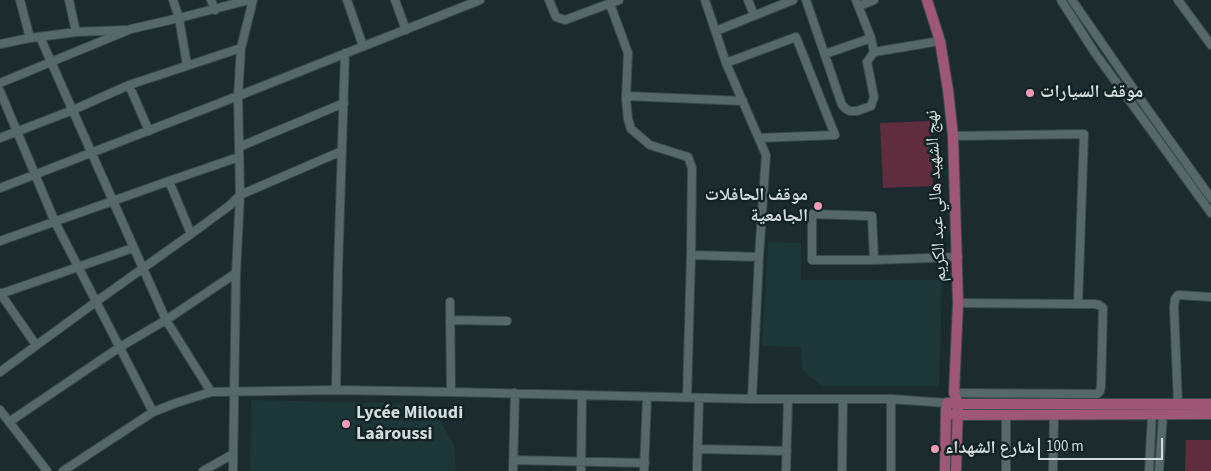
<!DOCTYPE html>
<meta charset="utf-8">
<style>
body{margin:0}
#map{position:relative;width:1211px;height:471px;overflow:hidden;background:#1c2c2e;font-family:"Source Sans 3",sans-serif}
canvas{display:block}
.scale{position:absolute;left:1038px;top:438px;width:125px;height:22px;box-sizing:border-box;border:2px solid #d3dddd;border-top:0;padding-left:6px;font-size:15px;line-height:18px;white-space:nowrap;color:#d3dddd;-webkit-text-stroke:4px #132324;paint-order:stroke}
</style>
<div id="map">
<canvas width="1211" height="471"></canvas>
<div class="scale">100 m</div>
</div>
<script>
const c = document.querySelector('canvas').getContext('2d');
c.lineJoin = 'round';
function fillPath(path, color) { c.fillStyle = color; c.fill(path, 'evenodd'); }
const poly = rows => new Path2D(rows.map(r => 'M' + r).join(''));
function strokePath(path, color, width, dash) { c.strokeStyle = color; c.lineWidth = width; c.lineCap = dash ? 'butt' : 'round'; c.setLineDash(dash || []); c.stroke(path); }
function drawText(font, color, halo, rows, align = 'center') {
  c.font = font + ' "Source Sans 3","Noto Naskh Arabic",sans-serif'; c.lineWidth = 5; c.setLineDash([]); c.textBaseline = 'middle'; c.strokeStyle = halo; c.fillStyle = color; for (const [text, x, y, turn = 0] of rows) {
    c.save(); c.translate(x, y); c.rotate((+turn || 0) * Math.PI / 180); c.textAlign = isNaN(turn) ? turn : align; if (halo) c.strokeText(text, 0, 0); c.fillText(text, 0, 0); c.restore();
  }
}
fillPath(poly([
 [768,242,801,243,801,280,942,280,939,386,822,386,802,370,801,347,762,346],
 [251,400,429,404,454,444,456,471,250,471]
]), '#1d3739');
fillPath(poly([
 [930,121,933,186,883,188,880,123],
 [1186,440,1211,440,1211,471,1185,471]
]), '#5f2d3e');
const minor = poly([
 [20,0,30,38],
 [69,0,76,32],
 [173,0,179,18,249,0],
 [211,0,215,10],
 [347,0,363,46],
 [395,0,406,30],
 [549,0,556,17,565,20,619,0],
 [705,0,726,63,766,155,759,257,752,399],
 [748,0,754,15],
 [806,0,842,105,846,109,850,111,857,111,871,106,874,97,867,62,874,52,940,41],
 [856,0,871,38,874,52],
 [1061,0,1095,53,1211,213],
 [1072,0,1146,107,1211,198],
 [1178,0,1211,45],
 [610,4,628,53,626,99,628,119,631,129,650,145,688,157,692,168,691,255,687,397],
 [859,6,874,0],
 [716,31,793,0],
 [40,37,166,320,211,392],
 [0,44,30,38,76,32,124,30],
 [825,54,871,38],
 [726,63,796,37,835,135,759,138],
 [0,83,131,29,179,18,187,65],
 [129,85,149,131],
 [0,91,55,222,153,412],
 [626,96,743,101],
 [953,136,1084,134,1078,304,958,303],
 [0,138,73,110,129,85,241,48],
 [239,147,344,103],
 [169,181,191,234],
 [0,188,238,96,480,0],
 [0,241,169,181,239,157],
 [691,255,759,257],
 [874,260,872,216,812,214,812,260,874,260,958,257],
 [0,293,36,345],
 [0,294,133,248],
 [450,302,451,392],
 [450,320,507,321],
 [0,372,97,301,191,234,229,206,240,195,342,151],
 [336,390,338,270,345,53],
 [954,393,1097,394,1100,391,1101,386,1103,308,1099,305,1094,304,1078,304],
 [1178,404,1174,307,1175,299,1178,295,1211,297],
 [0,410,47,471],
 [9,422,120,347,166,320,236,273],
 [698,449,787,451],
 [513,460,645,463],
 [63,471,153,412,176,403,211,392,336,390,451,392,752,399,891,399,947,403],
 [203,471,233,454],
 [233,471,236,273,240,195,238,96,241,48,253,0],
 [513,471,515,393],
 [581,471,582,395],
 [644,471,647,397],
 [697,471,699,398],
 [786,471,788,399],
 [842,471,843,399],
 [891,471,891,399],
 [1006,471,1006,415],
 [1053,471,1054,415],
 [1149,471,1152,415],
 [1159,471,1163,415]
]);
const major = poly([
 [927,0,940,41,948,90,953,136,958,303,954,393,958,404,956,471],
 [947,403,958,404,1211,404],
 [946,414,958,415,1211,414],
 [945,471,946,409]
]);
strokePath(minor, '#3b494a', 10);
strokePath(major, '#3b494a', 12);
strokePath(minor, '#57686a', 8);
strokePath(major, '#9e5776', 10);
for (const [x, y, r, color] of [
 [1030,93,5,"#f09ab5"],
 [818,206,5,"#f09ab5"],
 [346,424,5,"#f09ab5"],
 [935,449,5,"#f09ab5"]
]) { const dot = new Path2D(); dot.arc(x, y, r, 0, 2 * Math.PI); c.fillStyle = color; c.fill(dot); strokePath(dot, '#132324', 2); }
drawText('bold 18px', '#d3dddd', '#132324', [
 ["موقف السيارات",1040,93],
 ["موقف الحافلات",808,196,"right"],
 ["الجامعية",808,217,"right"],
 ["Lycée Miloudi",356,414],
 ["Laâroussi",356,435],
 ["شارع الشهداء",945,449]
], 'left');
drawText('18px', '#d3dddd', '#132324', [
 ["نهج الشهيد هالي عبد الكريم",937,196,-93]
]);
</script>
